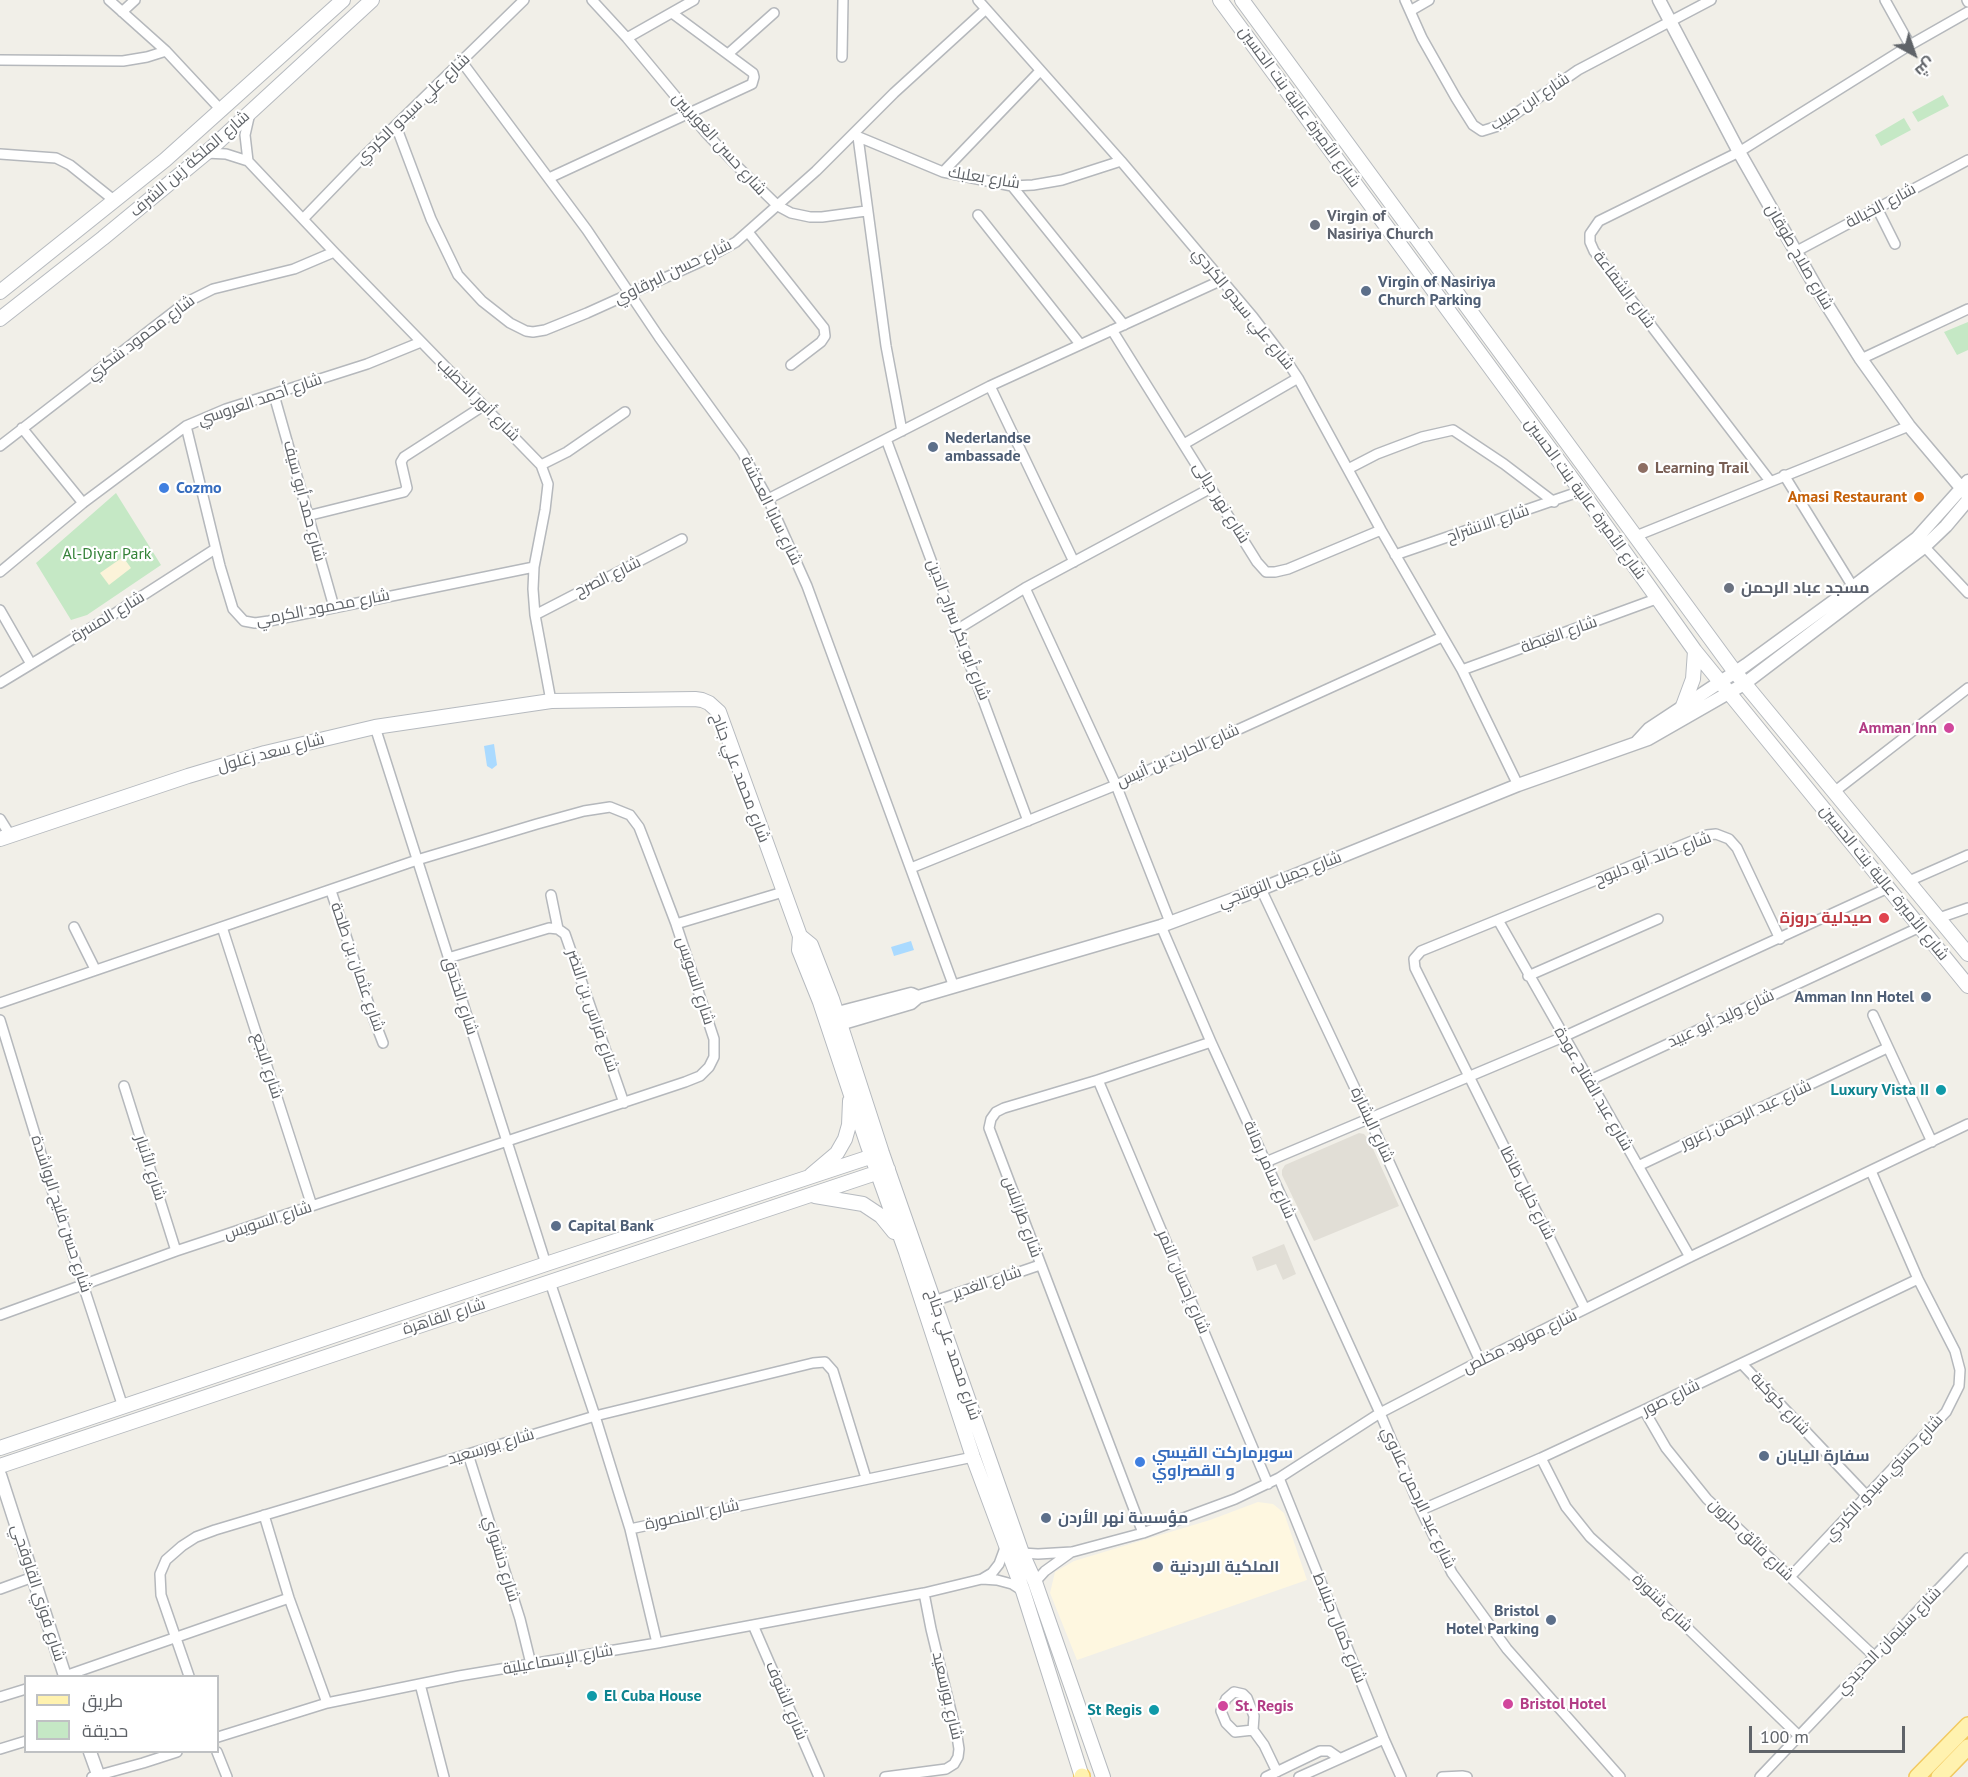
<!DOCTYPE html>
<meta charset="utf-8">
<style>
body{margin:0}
#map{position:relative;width:1968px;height:1777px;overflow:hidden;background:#f1efe8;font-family:"PT Sans",Cairo,sans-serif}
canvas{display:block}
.legend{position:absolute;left:24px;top:1675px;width:195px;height:78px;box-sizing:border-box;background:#fff;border:2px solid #bfc1c3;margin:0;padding:8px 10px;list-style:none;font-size:18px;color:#5f6368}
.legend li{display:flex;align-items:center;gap:12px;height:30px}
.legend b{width:30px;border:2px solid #bfc1c3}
.north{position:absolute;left:1884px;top:24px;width:60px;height:60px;-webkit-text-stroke:4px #fff;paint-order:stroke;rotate:140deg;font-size:16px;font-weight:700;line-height:24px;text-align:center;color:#5f6368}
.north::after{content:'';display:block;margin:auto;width:21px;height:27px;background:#5f6368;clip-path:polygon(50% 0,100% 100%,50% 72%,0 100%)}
.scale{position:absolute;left:1749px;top:1726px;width:156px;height:27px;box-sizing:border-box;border:3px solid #5f6368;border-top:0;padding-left:8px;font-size:18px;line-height:21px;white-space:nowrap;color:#5f6368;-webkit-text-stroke:4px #fff;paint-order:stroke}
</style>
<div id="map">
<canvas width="1968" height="1777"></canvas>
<ul class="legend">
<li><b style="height:8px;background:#fff2af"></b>طريق</li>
<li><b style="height:16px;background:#c5e8c5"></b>حديقة</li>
</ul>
<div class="north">ش</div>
<div class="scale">100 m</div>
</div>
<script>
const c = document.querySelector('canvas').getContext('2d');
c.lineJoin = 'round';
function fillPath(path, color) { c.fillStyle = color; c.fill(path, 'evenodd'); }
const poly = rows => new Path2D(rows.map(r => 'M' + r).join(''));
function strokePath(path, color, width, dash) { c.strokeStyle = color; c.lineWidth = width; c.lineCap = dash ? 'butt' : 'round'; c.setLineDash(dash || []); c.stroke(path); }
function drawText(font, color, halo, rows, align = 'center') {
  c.font = font + ' "PT Sans",Cairo,sans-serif'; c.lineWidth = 4.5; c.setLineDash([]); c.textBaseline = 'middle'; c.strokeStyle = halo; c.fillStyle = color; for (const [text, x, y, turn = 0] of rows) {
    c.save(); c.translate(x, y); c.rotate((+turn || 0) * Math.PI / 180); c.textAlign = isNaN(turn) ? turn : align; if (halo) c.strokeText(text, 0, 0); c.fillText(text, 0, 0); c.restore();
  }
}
fillPath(poly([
 [1258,1502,1273,1504,1284,1513,1307,1580,1077,1660,1050,1593,1055,1572,1074,1561,1210,1520]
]), '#fef7e0');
fillPath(poly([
 [1359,1133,1364,1134,1369,1140,1399,1206,1314,1241,1282,1175,1282,1170,1285,1165],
 [1284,1244,1296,1274,1283,1280,1276,1264,1257,1271,1252,1257]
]), '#e1ded6');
fillPath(poly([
 [1943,95,1949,106,1918,122,1912,112],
 [1904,118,1911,130,1881,146,1875,135],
 [1968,322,1968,350,1957,355,1944,332],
 [116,493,161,565,87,615,71,620,36,563]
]), '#c5e8c5');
fillPath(poly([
 [123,557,131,568,109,585,100,573]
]), '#fbf3d9');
fillPath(poly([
 [494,744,497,765,492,769,487,766,484,746],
 [911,941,914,950,894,956,891,947]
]), '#aadaff');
const minor = poly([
 [109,0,166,51,222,111],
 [592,0,627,38,706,133,739,168,778,206,791,213,810,217,822,217,866,211],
 [978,0,1121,161,1253,317,1288,363,1298,378,1381,530,1462,670,1518,785],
 [1405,0,1422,38,1456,98,1473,125,1482,131,1498,126,1578,70,1711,0],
 [1885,0,1910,45],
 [1967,0,1968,2],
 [1410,11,1429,0],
 [122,12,135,0],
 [627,38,694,0],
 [728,54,774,13],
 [842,57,843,0],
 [0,60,123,61,147,57,166,51],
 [462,62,587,230,659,337,742,452,768,499,807,586,954,987],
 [396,126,431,219,458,275,482,301,510,323,526,331,533,332,545,330,587,313,700,262,736,242,816,171,894,93,986,9],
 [854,135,943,172,1012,186,1033,185,1062,180,1121,161],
 [858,137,886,346,902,431],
 [206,153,226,154,248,161,334,252,541,465,548,484,545,510,534,567,533,589,535,615,551,701],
 [0,154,56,158,70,165,115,201],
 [248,161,245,135,250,113],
 [943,172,1040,71],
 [549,178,752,84,754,77,753,73,672,13],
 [1012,186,1124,325],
 [1877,208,1895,244],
 [978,215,1080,344],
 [303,219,360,160,524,0],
 [748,232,824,328,825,336,821,342,791,365],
 [1795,252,1968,160],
 [1112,330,1257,562,1266,572,1275,572,1288,569,1381,530],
 [1861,359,1968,309],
 [990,386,1074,562],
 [274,395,334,607],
 [186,426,220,566,233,609,244,621,255,623,269,621,534,567],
 [22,428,83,503],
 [886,439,1028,821],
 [1184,444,1298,378],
 [0,446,185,303,213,289,294,269,334,252],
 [541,465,567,452,625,412],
 [1348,469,1377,454,1422,437,1453,430,1504,464,1554,502],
 [1784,475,1853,587],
 [1770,481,1594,251,1590,242,1590,234,1599,221,1739,152,1910,45,1968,12],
 [768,499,990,386,1222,280],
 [307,516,404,492,407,488,401,462,404,457,483,406],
 [1636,536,1909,426],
 [1920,542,1968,593],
 [1395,555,1581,491],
 [0,572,83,503,186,426,226,409,367,364,421,342],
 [1025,588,1116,785,1170,922],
 [0,610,31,664],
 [535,615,682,539],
 [958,629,1025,588,1211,488],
 [1462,670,1656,599],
 [0,683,114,614,215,549],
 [375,727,546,1264],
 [1834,792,1968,688],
 [0,819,10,835],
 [911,868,1116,785,1442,637],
 [1909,881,1968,855],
 [1261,889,1369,1118,1480,1361],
 [331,891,373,1017,383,1043],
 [551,895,558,929],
 [1939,918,1968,908],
 [1498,920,1690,1257],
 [676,924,783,892],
 [1161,926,1211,1042,1380,1413,1421,1510,1452,1573,1507,1649,1620,1777],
 [74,927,95,969],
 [222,927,312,1206],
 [448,958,549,928,558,929,565,934,624,1103],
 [1528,976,1658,919],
 [0,1003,417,860,537,824,584,811,610,807,630,815,639,827,646,845,676,924,714,1039,714,1057,709,1067,700,1076,685,1082,176,1251,0,1315],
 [1873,1015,1932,1142],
 [0,1020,53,1193,123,1407],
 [1098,1080,1268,1484],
 [1588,1081,1920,927],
 [124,1086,176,1251],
 [1266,1162,1563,1037,1888,888],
 [1638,1166,1887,1048],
 [550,1282,595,1416,630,1529,973,1457],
 [934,1301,1040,1265],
 [1585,1309,1415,968,1414,959,1421,951,1628,867,1707,835,1716,834,1729,839,1737,848,1780,939],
 [1742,1364,1867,1496],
 [1644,1410,1666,1448,1707,1499,1874,1656],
 [468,1454,520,1619,531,1664],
 [1541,1458,1566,1507,1590,1537,1644,1586,1799,1736],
 [1279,1478,1384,1739,1401,1777],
 [1421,1510,1541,1458,1644,1410,1918,1279],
 [264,1515,289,1598,327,1703,459,1676,657,1643,924,1593,982,1579,997,1580,1012,1584,1023,1591],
 [630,1529,657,1643],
 [1143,1533,989,1128,991,1119,996,1112,1004,1108,1098,1080,1211,1042],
 [1022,1553,1038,1554,1072,1552,1143,1533,1235,1499,1279,1478,1380,1413,1480,1361,1690,1257,1968,1124],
 [1790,1577,1946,1412,1959,1386,1960,1370,1955,1351,1918,1279,1871,1171],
 [982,1579,992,1573,999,1564,1006,1545],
 [1035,1582,1045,1571,1070,1553],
 [0,1589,33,1577],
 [753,1625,819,1777],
 [65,1676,289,1598],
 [189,1676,161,1595,160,1574,166,1560,182,1546,196,1537,215,1530,595,1416,813,1363,825,1362,833,1371,866,1478],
 [420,1684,444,1777],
 [0,1697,26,1689],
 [1253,1730,1235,1732,1226,1723,1221,1711,1226,1699,1234,1692,1243,1694,1247,1698,1254,1716,1253,1730,1264,1745,1277,1772],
 [218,1737,327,1703],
 [0,1749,26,1741],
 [217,1752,227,1777],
 [92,1777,143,1763,177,1752],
 [885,1777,946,1769,954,1764,958,1757,959,1749,957,1736,931,1629,924,1593],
 [1266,1777,1320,1751,1329,1751,1339,1758],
 [1299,1777,1384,1739],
 [1442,1777,1462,1776,1467,1777],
 [1760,1777,1968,1558]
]);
const tertiary = poly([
 [1659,0,1739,152,1817,289,1861,359,1909,426,1968,496],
 [1637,742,1649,729,1746,665,1853,587,1917,538,1968,481],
 [830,1015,911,994,918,997],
 [833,1026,911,1003,918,997,1161,926,1261,889,1518,785,1648,739,1744,684,1924,547,1946,526,1968,500],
 [0,1475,65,1676],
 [90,1752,99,1777]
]);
const secondary = poly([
 [1220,0,1581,491,1695,651,1968,986],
 [1242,0,1735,672,1968,954],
 [0,292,165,160,343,0],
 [0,319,103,238,206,153,372,0],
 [1683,706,1693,679,1695,651],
 [0,839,188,776,265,753,375,727,551,701,695,699,702,700,709,703,719,712,800,936,811,945,832,999,882,1153,1022,1553,1035,1582,1103,1777],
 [800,936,799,950,820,1002,868,1146,906,1252,973,1457,1023,1591,1082,1777],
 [811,1175,837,1153,845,1139,849,1125,850,1101],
 [815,1196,863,1204,881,1216,894,1232],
 [0,1448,546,1264,882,1153],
 [0,1466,888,1169]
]);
const primary = poly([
 [1082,1776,1082,1777],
 [1917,1777,1968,1725],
 [1939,1777,1968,1747]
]);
strokePath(minor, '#b5b8bc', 12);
strokePath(tertiary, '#b5b8bc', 15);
strokePath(secondary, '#b6babf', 16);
strokePath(primary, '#f2c960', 18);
strokePath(minor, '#fff', 9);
strokePath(tertiary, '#fff', 12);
strokePath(secondary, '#fff', 14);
strokePath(primary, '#fff2af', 15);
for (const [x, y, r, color] of [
 [1315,225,6,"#6b7280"],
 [1366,291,6,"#5c6f8a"],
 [933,447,6,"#5c6f8a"],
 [1643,468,6,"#8d6e63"],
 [164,488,6,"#3f7fe0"],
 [1919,497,6,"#e8710a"],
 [1729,588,6,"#6b7280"],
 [1949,728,6,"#d1479c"],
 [1884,918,6,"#e0444e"],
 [1926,997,6,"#5c6f8a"],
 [1941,1090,6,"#0f9aa8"],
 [556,1226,6,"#5c6f8a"],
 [1764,1456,6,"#5c6f8a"],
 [1140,1462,6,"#3f7fe0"],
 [1046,1518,6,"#5c6f8a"],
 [1158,1567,6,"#5c6f8a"],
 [1551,1620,6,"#5c6f8a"],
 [592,1696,6,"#0f9aa8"],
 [1508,1704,6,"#d1479c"],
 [1223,1706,6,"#d1479c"],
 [1154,1710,6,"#0f9aa8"]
]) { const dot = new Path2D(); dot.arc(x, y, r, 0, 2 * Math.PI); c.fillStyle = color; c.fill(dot); strokePath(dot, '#fff', 2); }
drawText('16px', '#5f6368', '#fff', [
 ["شارع ابن حبيب",1530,102,-33],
 ["شارع الأميرة عالية بنت الحسين",1299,107,54],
 ["شارع علي سيدو الكردي",413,109,-44],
 ["شارع حسن الغويريين",719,144,48],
 ["شارع الملكة زين الشرف",190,164,-41],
 ["شارع بعلبك",984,178,9],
 ["شارع الخيالة",1881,206,-28],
 ["شارع صلاح طوقان",1799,257,60],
 ["شارع حسن البرقاوي",673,272,-26],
 ["شارع الشفاعة",1624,290,53],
 ["شارع علي سيدو الكردي",1243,309,51],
 ["شارع محمود شكري",141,338,-37],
 ["شارع أحمد العروسي",260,400,-19],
 ["شارع أنور الخطيب",478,400,45],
 ["شارع الأميرة عالية بنت الحسين",1585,499,54],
 ["شارع حمد أبو سيف",304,501,75],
 ["شارع نهر ديالى",1221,503,58],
 ["شارع سابا العكشة",771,511,64],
 ["شارع الانشراح",1488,524,-19],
 ["شارع الصرح",608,577,-26],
 ["شارع محمود الكرمي",323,608,-11],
 ["شارع المسرة",108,617,-31],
 ["شارع أبو بكر سراج الدين",958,630,69],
 ["شارع الغبطة",1559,635,-20],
 ["شارع سعد زغلول",271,753,-15],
 ["شارع الحارث بن أنيس",1178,756,-24],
 ["شارع محمد علي جناح",740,778,69],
 ["شارع خالد أبو دلبوح",1653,859,-21],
 ["شارع جميل التوتنجي",1280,880,-21],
 ["شارع الأميرة عالية بنت الحسين",1884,883,51],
 ["شارع عثمان بن طلحة",357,967,71],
 ["شارع السويس",695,981,72],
 ["شارع الخندق",460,996,72],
 ["شارع فراس بن النضر",592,1011,71],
 ["شارع وليد أبو عبيد",1721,1019,-25],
 ["شارع البجع",267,1066,72],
 ["شارع عبد الفتاح عودة",1593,1089,60],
 ["شارع عبد الرحمن زعرور",1746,1115,-25],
 ["شارع البشارة",1372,1125,65],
 ["شارع الأنبار",150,1168,72],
 ["شارع سامر رمانة",1269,1170,66],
 ["شارع خليل ظاظا",1527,1193,63],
 ["شارع حسن فليح الرواشدة",61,1214,72],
 ["شارع طرابلس",1022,1217,70],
 ["شارع السويس",268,1221,-18],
 ["شارع إحسان النمر",1183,1282,67],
 ["شارع الغدير",987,1283,-19],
 ["شارع القاهرة",444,1317,-18],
 ["شارع مولود مخلص",1520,1342,-26],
 ["شارع محمد علي جناح",953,1355,71],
 ["شارع صور",1671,1398,-26],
 ["شارع كوكبة",1780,1404,47],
 ["شارع بورسعيد",491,1447,-17],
 ["شارع حسني سيدو الكردي",1884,1478,-47],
 ["شارع عبد الرحمن علاوي",1418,1498,65],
 ["شارع المنصورة",692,1515,-12],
 ["شارع فائق حلزون",1751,1540,44],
 ["شارع دنشواي",501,1559,73],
 ["شارع فوزي القاوقجي",38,1593,72],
 ["شارع شتورة",1662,1603,44],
 ["شارع كمال جنبلاط",1339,1628,68],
 ["شارع سليمان الحديدي",1889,1641,-46],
 ["شارع الإسماعيلية",558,1660,-10],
 ["شارع بورسعيد",947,1696,77],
 ["شارع الشوف",786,1701,67]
]);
drawText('bold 16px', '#5b616d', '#fff', [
 ["Virgin of",1327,216],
 ["Nasiriya Church",1327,234],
 ["مسجد عباد الرحمن",1741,588]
], 'left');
drawText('bold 16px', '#4e5e75', '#fff', [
 ["Virgin of Nasiriya",1378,282],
 ["Church Parking",1378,300],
 ["Nederlandse",945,438],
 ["ambassade",945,456],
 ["Amman Inn Hotel",1914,997,"right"],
 ["Capital Bank",568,1226],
 ["سفارة اليابان",1776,1456],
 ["مؤسسة نهر الأردن",1058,1518],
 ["الملكية الاردنية",1170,1567],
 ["Bristol",1539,1611,"right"],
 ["Hotel Parking",1539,1629,"right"]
], 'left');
drawText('bold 16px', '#785e54', '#fff', [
 ["Learning Trail",1655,468]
], 'left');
drawText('bold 16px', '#366cbe', '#fff', [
 ["Cozmo",176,488],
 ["سوبرماركت القيسي",1152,1453],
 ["و القصراوي",1152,1471]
], 'left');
drawText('bold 16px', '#c56008', '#fff', [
 ["Amasi Restaurant",1907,497]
], 'right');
drawText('16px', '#348238', '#fff', [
 ["Al-Diyar Park",107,554]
]);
drawText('bold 16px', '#b23c85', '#fff', [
 ["Amman Inn",1937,728,"right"],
 ["Bristol Hotel",1520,1704],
 ["St. Regis",1235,1706]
], 'left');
drawText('bold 16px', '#be3a42', '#fff', [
 ["صيدلية دروزة",1872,918]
], 'right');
drawText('bold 16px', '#0d838f', '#fff', [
 ["Luxury Vista II",1929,1090],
 ["El Cuba House",604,1696,"left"],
 ["St Regis",1142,1710]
], 'right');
</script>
